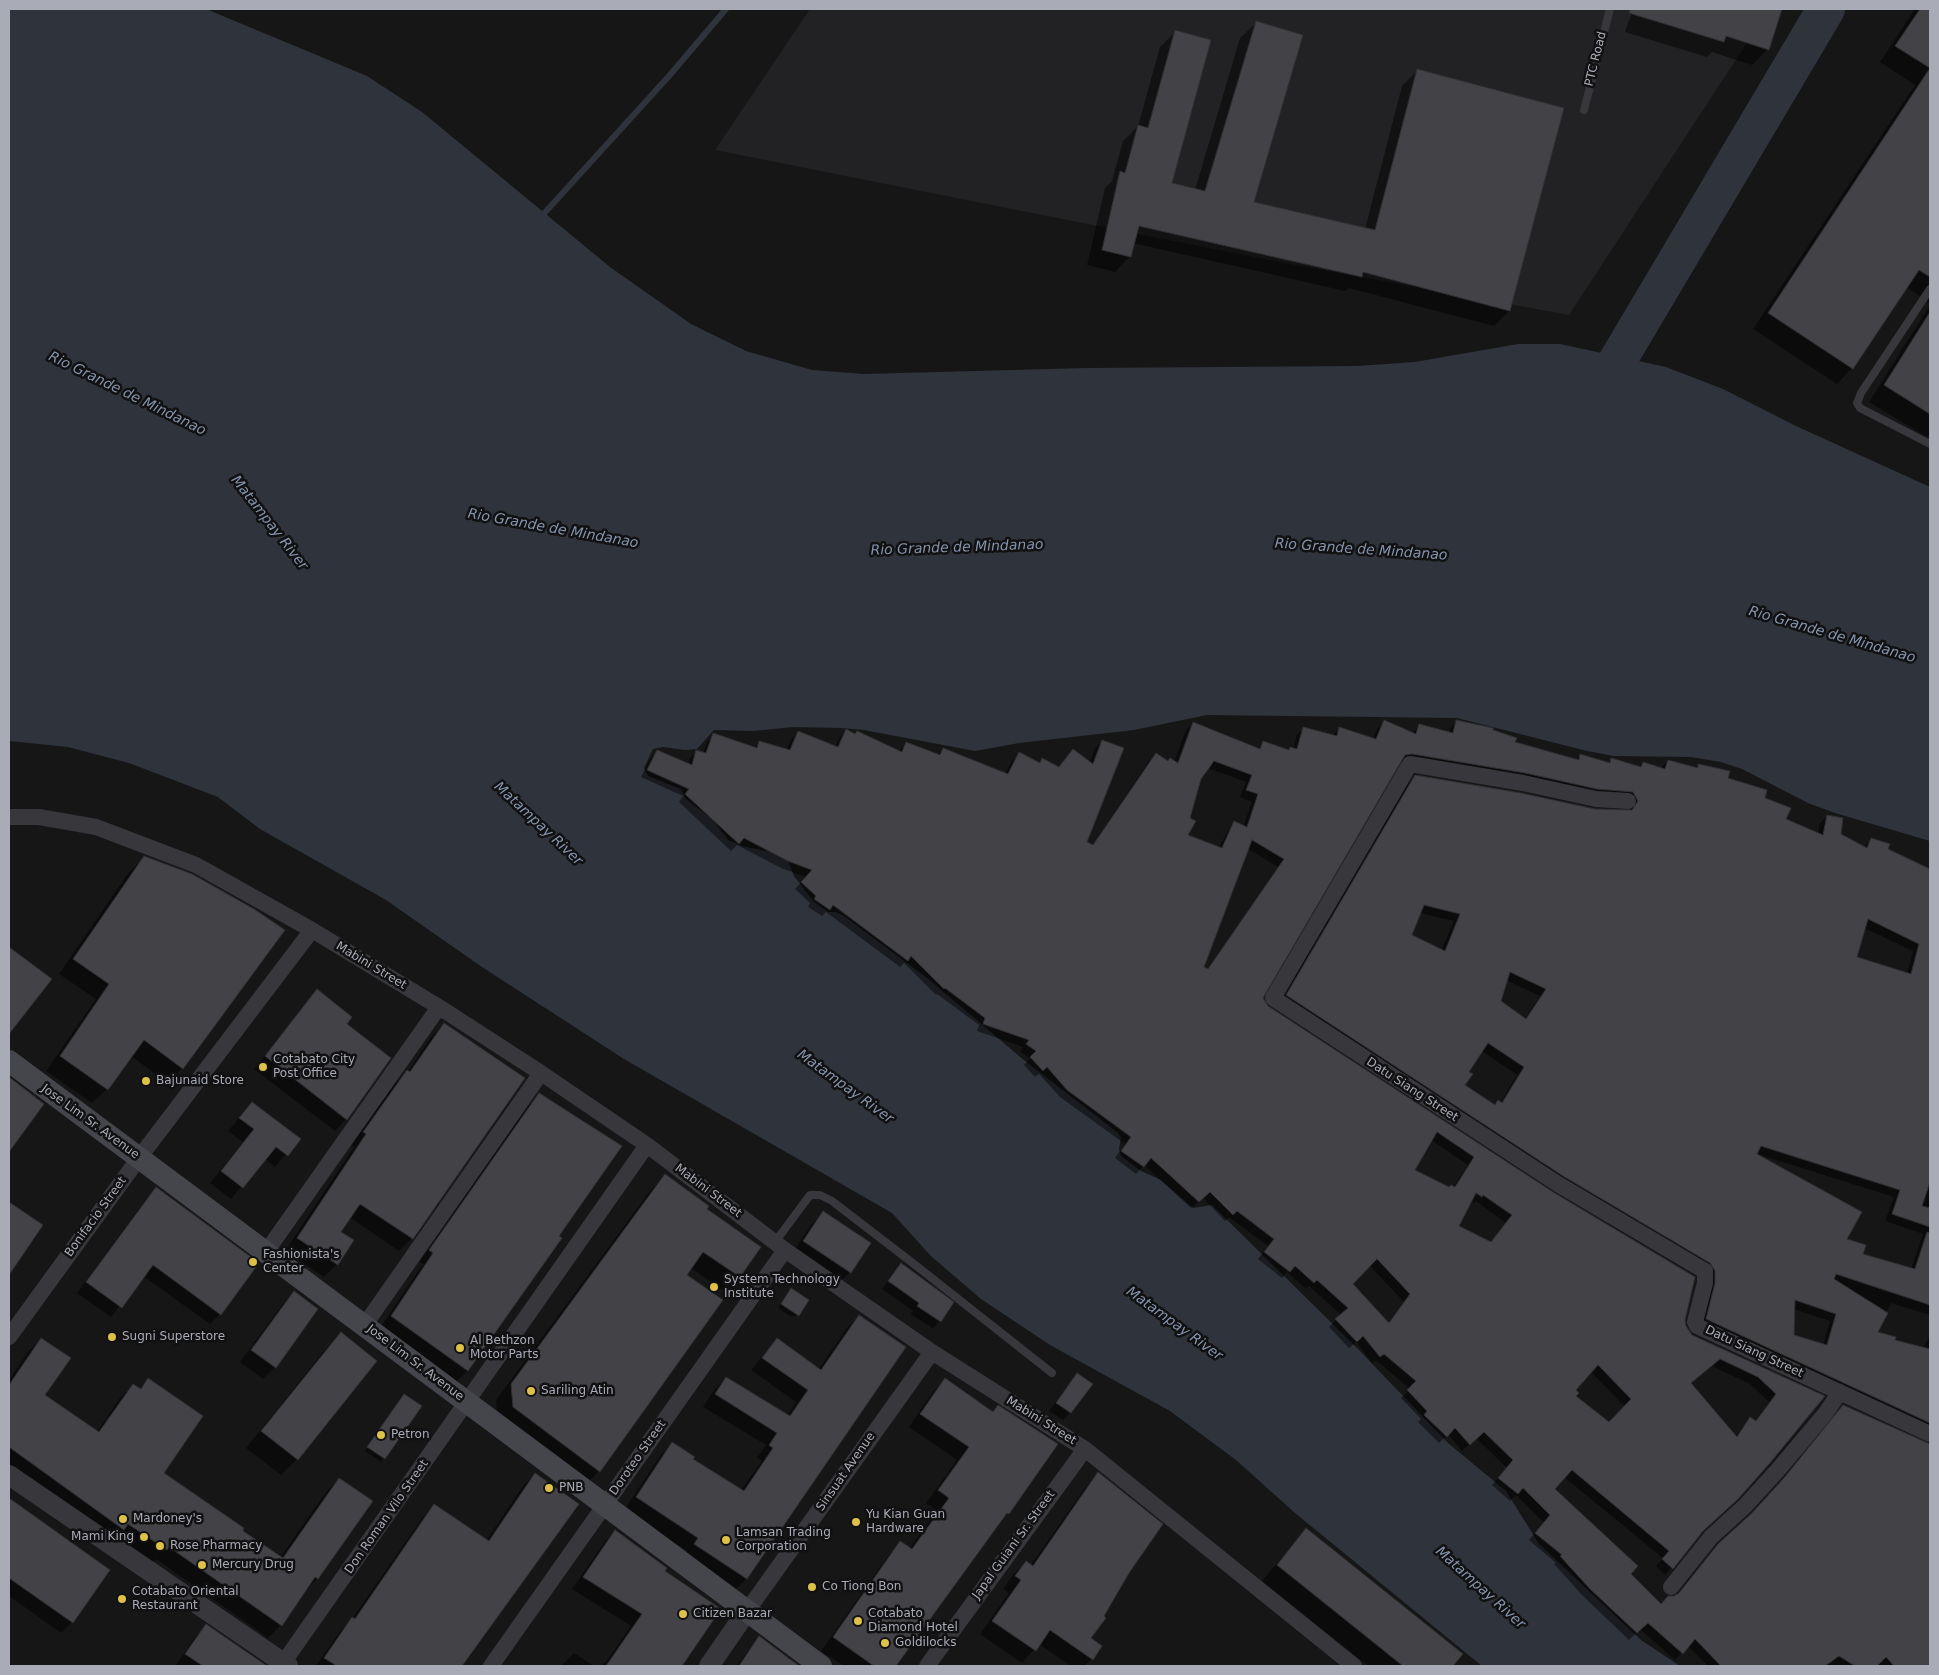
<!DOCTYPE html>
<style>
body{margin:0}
#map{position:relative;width:1939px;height:1675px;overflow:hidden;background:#161617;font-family:"DejaVu Sans",sans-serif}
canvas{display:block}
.frame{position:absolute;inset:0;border:10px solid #a9abb6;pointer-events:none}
</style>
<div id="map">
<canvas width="1939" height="1675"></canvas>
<div class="frame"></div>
</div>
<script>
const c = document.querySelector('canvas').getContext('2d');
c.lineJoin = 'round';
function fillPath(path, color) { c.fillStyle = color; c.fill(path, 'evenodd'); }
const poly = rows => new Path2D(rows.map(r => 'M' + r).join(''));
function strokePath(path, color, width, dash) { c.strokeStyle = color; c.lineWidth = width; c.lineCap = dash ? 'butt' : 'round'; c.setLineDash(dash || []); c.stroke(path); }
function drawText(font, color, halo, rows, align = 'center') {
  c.font = font + ' "DejaVu Sans",sans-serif'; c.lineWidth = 5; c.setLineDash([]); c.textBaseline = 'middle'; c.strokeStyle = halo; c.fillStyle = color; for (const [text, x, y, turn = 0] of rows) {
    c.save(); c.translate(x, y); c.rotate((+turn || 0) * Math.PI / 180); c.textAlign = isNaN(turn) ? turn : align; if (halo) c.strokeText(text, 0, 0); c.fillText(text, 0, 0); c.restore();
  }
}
fillPath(poly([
 [810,9,1769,9,1569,315,1284,263,715,150]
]), '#222224');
fillPath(poly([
 [9,9,206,9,367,76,422,112,610,267,691,324,746,351,812,370,864,374,1087,368,1357,366,1415,362,1518,344,1560,344,1666,367,1723,389,1796,426,1930,487,1930,841,1835,813,1808,803,1742,769,1721,762,1691,757,1614,756,1587,751,1457,718,1207,715,1134,730,1019,743,975,751,864,730,841,728,793,727,753,731,714,730,697,749,685,750,663,747,653,749,644,768,648,776,681,789,686,799,713,820,728,840,742,846,766,851,772,849,786,856,794,876,814,902,828,912,836,912,844,916,927,978,1025,1061,1117,1132,1121,1137,1119,1149,1121,1156,1141,1171,1161,1180,1193,1208,1212,1205,1358,1349,1448,1443,1506,1491,1539,1544,1641,1640,1680,1666,1482,1666,1295,1513,1236,1460,1170,1411,1050,1345,981,1299,931,1256,892,1213,624,1059,482,967,386,900,260,829,218,797,129,763,68,747,9,741]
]), '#2f343c');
fillPath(poly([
 [1633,9,1781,9,1768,49,1752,65,1712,52,1707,57,1625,32],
 [1915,9,1930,9,1930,303,1906,287,1852,368,1837,384,1753,329,1915,85,1880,62],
 [1256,23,1252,203,1365,229,1402,86,1418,70,1509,311,1494,326,1349,288,1345,291,1133,243,1130,256,1115,272,1087,265,1105,188,1112,181,1123,141,1138,126,1160,47,1175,32,1170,184,1195,190,1240,38],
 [1930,305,1930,435,1927,437,1869,402],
 [1457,721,1491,731,1514,743,1576,760,1581,755,1608,764,1611,760,1639,767,1643,763,1660,769,1668,761,1696,768,1699,765,1763,799,1785,820,1818,834,1820,823,1827,816,1839,834,1864,848,1871,839,1887,850,1930,869,1930,1315,1891,1303,1876,1333,1894,1341,1923,1348,1930,1336,1930,1436,1700,1326,1708,1278,1280,1002,1408,784,1416,776,1595,810,1631,811,1630,803,1517,780,1398,761,1263,993,1263,1003,1552,1193,1684,1320,1685,1327,1691,1336,1823,1397,1700,1532,1665,1575,1656,1566,1663,1558,1564,1477,1554,1489,1629,1574,1660,1605,1930,1444,1930,1548,1926,1553,1930,1556,1930,1666,1708,1666,1688,1646,1675,1660,1640,1629,1629,1640,1583,1596,1554,1564,1556,1563,1529,1540,1544,1523,1516,1495,1510,1501,1492,1485,1507,1468,1476,1438,1462,1451,1448,1434,1439,1443,1418,1422,1421,1419,1401,1398,1410,1389,1376,1360,1372,1363,1356,1342,1349,1348,1329,1327,1341,1315,1309,1286,1306,1289,1287,1272,1282,1278,1258,1259,1268,1246,1229,1217,1225,1221,1203,1198,1191,1208,1144,1165,1136,1174,1115,1158,1125,1144,1060,1097,1039,1074,1035,1077,1024,1065,1030,1058,1020,1052,1023,1047,977,1031,979,1025,937,994,936,995,904,963,900,967,826,912,822,916,808,907,810,903,795,889,806,877,781,868,737,845,731,851,679,802,683,796,641,777,650,759,657,751,688,765,690,758,697,751,703,753,707,742,714,735,754,748,759,743,786,751,791,740,798,733,835,748,839,738,846,731,899,751,906,744,937,755,943,749,1005,774,1012,761,1019,754,1039,764,1043,760,1058,768,1089,764,1095,748,1103,741,1086,843,1092,846,1149,761,1156,754,1168,762,1174,762,1186,730,1193,723,1257,749,1263,743,1288,750,1293,749,1297,735,1304,728,1332,736,1340,728,1373,739,1377,729,1384,722,1412,734,1420,725,1449,733,1450,728],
 [1208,768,1246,782,1240,797,1252,802,1243,827,1235,823,1228,830,1219,848,1187,836,1189,819,1200,778],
 [1247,848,1278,867,1207,970,1203,968],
 [1420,913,1454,921,1441,951,1411,936],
 [1864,928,1913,951,1907,974,1855,958],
 [1506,980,1540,996,1524,1020,1500,1001],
 [1482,1051,1517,1075,1500,1104,1498,1102,1494,1106,1464,1085,1468,1072],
 [1431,1140,1468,1165,1453,1187,1449,1188,1413,1170],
 [1754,1153,1894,1197,1885,1221,1923,1234,1911,1269,1861,1255],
 [1470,1201,1474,1203,1476,1201,1506,1223,1490,1243,1457,1226],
 [1369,1265,1404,1302,1388,1324,1351,1284],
 [1793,1309,1830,1321,1823,1345,1793,1336],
 [1712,1366,1750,1384,1769,1402,1755,1422,1750,1419,1736,1437,1690,1384],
 [1591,1372,1625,1407,1609,1423,1574,1396,1574,1391],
 [144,858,182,1068,168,1083,131,1056,107,1089,92,1103,46,1071,96,999,59,974,129,872],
 [9,948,50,980,9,1031],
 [317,991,345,1024,346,1119,335,1131,254,1069],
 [444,1024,524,1078,412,1238,399,1251,349,1217,339,1232,337,1264,324,1277,285,1251,354,1147,351,1145,394,1084,408,1072,431,1037],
 [9,1079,43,1104,9,1150],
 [539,1095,558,1237,560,1238,467,1371,456,1382,380,1328,423,1264,419,1262,528,1106],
 [252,1103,299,1139,275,1167,265,1159,231,1199,210,1183,243,1142,228,1131],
 [665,1176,705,1209,739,1276,724,1291,691,1268,686,1275,721,1301,599,1471,584,1486,498,1422,496,1400,650,1191],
 [157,1189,220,1314,210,1324,143,1276,111,1317,77,1293,146,1199],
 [9,1204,41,1226,9,1272],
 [823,1213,870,1244,850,1272,838,1284,792,1253,812,1224],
 [901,1265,940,1321,933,1328,910,1314,913,1311,882,1289],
 [791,1290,800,1312,796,1316,790,1316,778,1308],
 [294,1293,275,1367,263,1379,240,1362,282,1305],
 [859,1316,905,1347,746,1579,734,1591,683,1556,687,1551,625,1509,660,1456,672,1444,692,1459,741,1490,762,1461,757,1458,766,1445,703,1407,714,1390,726,1378,787,1416,796,1402,751,1370,777,1340,819,1369,847,1328],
 [341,1334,376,1361,297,1459,281,1475,246,1448,325,1350],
 [41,1339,44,1395,97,1432,120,1398,133,1386,139,1390,149,1379,162,1473,280,1558,326,1492,339,1479,371,1502,317,1579,304,1592,281,1625,268,1638,156,1559,153,1562,9,1470,9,1380,28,1352],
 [1077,1375,1070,1413,1063,1420,1049,1411],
 [945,1380,992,1413,998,1407,1008,1513,999,1522,895,1666,844,1666,821,1651,888,1556,901,1543,909,1549,937,1511,926,1503,957,1460,909,1427,932,1393],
 [401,1399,420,1406,381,1462,365,1451],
 [535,1474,577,1505,460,1666,316,1666,341,1630,352,1619,423,1517,435,1505,486,1541,523,1486],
 [1098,1474,1128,1572,1089,1639,1092,1659,1084,1666,1071,1666,1039,1644,1022,1663,980,1634,1009,1593,1003,1589,1013,1575,1026,1562,1030,1566,1086,1487],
 [9,1498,108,1571,72,1622,61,1633,9,1596],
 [1306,1530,1461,1654,1452,1666,1368,1666,1262,1581],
 [615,1531,663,1571,719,1610,681,1666,600,1666,606,1662,631,1626,572,1589,604,1543],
 [206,1626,260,1662,257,1666,176,1665,196,1636],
 [759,1638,789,1660,785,1666,736,1666],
 [574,1653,594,1666,561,1666]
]), '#0007');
strokePath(poly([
 [539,219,669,76,726,9]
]), '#2f343c', 6);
strokePath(poly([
 [1593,402,1826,9]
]), '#2f343c', 38);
const building = poly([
 [1630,9,1782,9,1769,50,1726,36,1724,42,1629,13,1630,9],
 [1920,9,1930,9,1930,277,1919,270,1853,369,1768,313,1930,68,1895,46,1920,9],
 [1256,21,1303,35,1254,202,1375,230,1417,69,1564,108,1510,311,1363,272,1362,277,1139,226,1131,257,1102,250,1120,171,1125,173,1138,125,1148,128,1175,30,1211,40,1172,183,1205,191,1256,21],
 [1930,312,1930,414,1884,385,1930,312],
 [1384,720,1416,734,1419,724,1453,733,1456,720,1493,728,1493,730,1517,738,1515,742,1579,760,1580,754,1610,763,1611,758,1641,767,1643,762,1665,769,1668,760,1698,768,1698,764,1730,771,1728,778,1767,790,1765,798,1791,808,1786,819,1823,835,1827,815,1843,818,1841,834,1867,848,1871,838,1890,844,1888,849,1930,869,1930,1182,1922,1206,1930,1208,1930,1227,1892,1214,1900,1190,1761,1146,1757,1154,1862,1212,1847,1239,1866,1245,1863,1254,1915,1269,1927,1232,1930,1233,1930,1305,1836,1274,1834,1279,1888,1313,1878,1332,1896,1337,1895,1340,1930,1349,1930,1423,1706,1319,1715,1283,1715,1271,1710,1263,1563,1176,1286,995,1415,775,1521,793,1595,809,1632,810,1638,801,1633,792,1597,789,1525,773,1412,754,1405,755,1263,998,1268,1006,1553,1192,1695,1277,1685,1320,1686,1326,1692,1335,1825,1396,1769,1464,1738,1499,1703,1531,1673,1569,1662,1559,1669,1551,1572,1470,1555,1489,1638,1566,1631,1574,1661,1604,1668,1596,1674,1596,1679,1593,1718,1544,1752,1513,1784,1478,1843,1405,1930,1444,1930,1666,1894,1666,1886,1657,1877,1666,1855,1666,1839,1656,1825,1666,1721,1666,1695,1639,1683,1654,1648,1623,1637,1633,1590,1589,1560,1556,1562,1555,1535,1533,1550,1515,1523,1488,1518,1494,1498,1478,1513,1460,1484,1432,1470,1445,1455,1428,1447,1437,1424,1415,1427,1411,1407,1390,1416,1381,1384,1354,1380,1357,1363,1336,1357,1342,1335,1319,1348,1308,1317,1280,1314,1283,1295,1266,1290,1272,1264,1252,1274,1239,1237,1211,1233,1215,1210,1192,1199,1202,1151,1158,1144,1167,1121,1151,1131,1137,1067,1090,1047,1067,1043,1071,1030,1057,1036,1051,1026,1044,1029,1040,983,1024,985,1018,945,988,944,989,911,956,908,961,833,905,830,910,814,899,816,896,801,882,812,870,788,861,744,838,739,844,685,794,689,789,647,770,657,750,692,765,696,750,706,753,713,733,757,748,759,741,790,750,798,731,838,747,846,729,855,734,857,731,902,752,906,742,940,755,943,748,1008,774,1019,752,1040,763,1042,758,1059,767,1073,749,1093,764,1102,740,1124,748,1087,842,1093,845,1156,753,1168,761,1170,758,1178,763,1193,722,1260,749,1263,741,1289,750,1290,747,1297,749,1303,727,1337,736,1339,727,1376,739,1384,720],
 [1214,761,1252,775,1246,790,1258,794,1247,827,1234,821,1222,848,1188,835,1196,821,1190,818,1201,779,1214,761],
 [1252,840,1284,859,1208,969,1204,967,1252,840],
 [1424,905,1460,914,1445,951,1412,935,1424,905],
 [1868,919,1919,944,1911,974,1857,957,1868,919],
 [1510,972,1546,989,1526,1019,1501,1001,1510,972],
 [1488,1043,1524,1067,1502,1103,1498,1100,1495,1105,1465,1085,1473,1074,1469,1072,1488,1043],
 [1437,1132,1474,1157,1455,1187,1451,1185,1449,1187,1415,1170,1437,1132],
 [1476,1193,1482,1197,1483,1195,1512,1215,1491,1242,1459,1226,1476,1193],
 [1377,1259,1410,1294,1389,1323,1353,1284,1377,1259],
 [1795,1300,1836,1314,1827,1345,1794,1335,1795,1300],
 [1720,1359,1758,1377,1776,1394,1756,1421,1750,1417,1737,1437,1691,1383,1720,1359],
 [1598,1365,1631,1399,1609,1422,1576,1396,1579,1393,1576,1390,1598,1365],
 [144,856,192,874,254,909,285,930,183,1069,144,1040,108,1090,60,1056,109,984,73,959,144,856],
 [9,947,52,979,9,1034,9,947],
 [317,989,352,1017,347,1024,391,1058,347,1120,265,1056,317,989],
 [444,1023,525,1078,413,1239,360,1204,341,1232,354,1240,338,1265,297,1238,366,1134,363,1132,407,1070,410,1072,444,1023],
 [9,1077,44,1104,9,1152,9,1077],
 [539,1093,622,1146,559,1236,562,1238,468,1371,391,1316,433,1253,429,1250,539,1093],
 [252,1102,301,1139,288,1156,276,1147,243,1188,221,1171,254,1129,239,1118,252,1102],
 [665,1174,709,1206,707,1209,761,1247,740,1277,703,1252,687,1275,723,1300,600,1472,513,1407,511,1384,665,1174],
 [156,1187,259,1263,221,1315,153,1265,122,1308,86,1282,156,1187],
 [9,1202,43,1225,9,1275,9,1202],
 [823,1211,871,1243,851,1273,803,1241,823,1211],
 [901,1263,954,1302,941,1322,917,1306,919,1303,888,1281,901,1263],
 [791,1288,809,1300,799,1316,781,1304,791,1288],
 [294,1291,318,1309,276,1368,251,1350,294,1291],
 [859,1315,906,1347,747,1579,694,1544,698,1538,636,1497,672,1442,695,1457,693,1459,744,1491,773,1448,769,1445,777,1433,715,1394,726,1377,790,1416,808,1390,762,1358,777,1338,821,1370,859,1315],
 [341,1332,377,1361,298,1460,261,1431,341,1332],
 [41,1338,71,1358,45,1395,99,1432,133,1384,141,1389,148,1378,203,1416,164,1473,244,1528,243,1531,283,1558,339,1478,373,1501,318,1579,315,1577,282,1626,169,1547,167,1550,128,1524,124,1530,9,1447,9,1385,41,1338],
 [1077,1373,1093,1384,1071,1413,1056,1403,1077,1373],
 [945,1378,993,1412,998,1405,1058,1444,1009,1514,1007,1513,896,1666,874,1666,833,1637,900,1541,912,1549,949,1498,938,1490,969,1447,920,1414,945,1378],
 [404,1394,422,1406,385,1459,367,1447,404,1394],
 [1098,1472,1163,1524,1129,1573,1104,1616,1106,1618,1091,1638,1102,1646,1093,1660,1050,1630,1036,1651,992,1621,1021,1580,1015,1576,1026,1561,1033,1566,1098,1472],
 [535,1473,579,1504,462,1666,337,1666,324,1658,352,1617,355,1619,434,1504,489,1541,535,1473],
 [9,1498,110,1570,73,1623,9,1578,9,1498],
 [1306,1528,1463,1654,1453,1666,1403,1666,1277,1565,1306,1528],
 [615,1530,667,1568,665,1571,721,1609,682,1666,606,1666,642,1614,583,1577,615,1530],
 [206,1624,267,1666,203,1666,185,1654,206,1624],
 [759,1636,799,1666,739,1666,759,1636]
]);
fillPath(building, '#434347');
strokePath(building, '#303033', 1);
strokePath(poly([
 [1584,110,1610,9],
 [1930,289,1861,393,1857,403,1860,408,1930,444],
 [775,1242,810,1195,820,1195,832,1201,914,1264,1052,1373]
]), '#37373c', 8);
strokePath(poly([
 [1628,801,1596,799,1523,783,1410,764,1273,998,1558,1184,1705,1271,1705,1283,1695,1322,1697,1326,1930,1434],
 [9,817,39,817,96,827,196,865,312,930,439,1007,541,1073,647,1145,785,1250,932,1352,1085,1449,1354,1666],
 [266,1252,439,1007],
 [364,1326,541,1073],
 [9,1337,139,1158,312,930],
 [1671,1587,1711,1537,1745,1506,1777,1471,1825,1414,1840,1392],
 [747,1611,932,1352],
 [281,1666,647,1145],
 [491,1666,785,1250],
 [927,1666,1085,1449]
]), '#37373c', 16);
strokePath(poly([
 [9,1475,288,1666],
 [709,1666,747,1611]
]), '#37373c', 20);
strokePath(poly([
 [9,1061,821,1666]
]), '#45464c', 22);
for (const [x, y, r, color] of [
 [263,1067,5,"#ddc148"],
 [146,1081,5,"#ddc148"],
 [253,1262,5,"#ddc148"],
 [714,1287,5,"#ddc148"],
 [112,1337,5,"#ddc148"],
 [460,1348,5,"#ddc148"],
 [531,1391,5,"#ddc148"],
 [381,1435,5,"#ddc148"],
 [549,1488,5,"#ddc148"],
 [123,1519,5,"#ddc148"],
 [856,1522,5,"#ddc148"],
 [144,1537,5,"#ddc148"],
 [726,1540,5,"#ddc148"],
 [160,1546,5,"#ddc148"],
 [202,1565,5,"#ddc148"],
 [812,1587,5,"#ddc148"],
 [122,1599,5,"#ddc148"],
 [683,1614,5,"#ddc148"],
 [858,1621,5,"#ddc148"],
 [885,1643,5,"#ddc148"]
]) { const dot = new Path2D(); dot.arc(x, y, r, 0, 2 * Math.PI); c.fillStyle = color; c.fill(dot); strokePath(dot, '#111112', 2); }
drawText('12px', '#a9abb6', '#111112', [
 ["PTC Road",1596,59,-76],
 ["Mabini Street",371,966,31],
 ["Datu Siang Street",1412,1090,33],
 ["Jose Lim Sr. Avenue",90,1122,36],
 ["Mabini Street",708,1191,37],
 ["Bonifacio Street",96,1217,-54],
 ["Datu Siang Street",1754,1352,25],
 ["Jose Lim Sr. Avenue",415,1363,37],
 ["Mabini Street",1041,1421,32],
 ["Doroteo Street",638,1458,-55],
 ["Sinsuat Avenue",846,1472,-55],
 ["Don Roman Vilo Street",387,1517,-55],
 ["Japal Guiani Sr. Street",1014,1545,-54]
]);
drawText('12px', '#a9abb6', '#111112', [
 ["Cotabato City",273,1060],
 ["Post Office",273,1074],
 ["Bajunaid Store",156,1081],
 ["Fashionista's",263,1255],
 ["Center",263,1269],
 ["System Technology",724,1280],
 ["Institute",724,1294],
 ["Sugni Superstore",122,1337],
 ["Al Bethzon",470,1341],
 ["Motor Parts",470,1355],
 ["Sariling Atin",541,1391],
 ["Petron",391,1435],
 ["PNB",559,1488],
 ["Yu Kian Guan",866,1515],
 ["Hardware",866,1529],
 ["Mardoney's",133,1519],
 ["Lamsan Trading",736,1533],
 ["Corporation",736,1547],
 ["Mami King",134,1537,"right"],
 ["Rose Pharmacy",170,1546],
 ["Mercury Drug",212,1565],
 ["Co Tiong Bon",822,1587],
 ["Cotabato Oriental",132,1592],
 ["Restaurant",132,1606],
 ["Citizen Bazar",693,1614],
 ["Cotabato",868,1614],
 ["Diamond Hotel",868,1628],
 ["Goldilocks",895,1643]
], 'left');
drawText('italic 14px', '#8494ad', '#111112', [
 ["Rio Grande de Mindanao",127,394,26],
 ["Matampay River",269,523,52],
 ["Rio Grande de Mindanao",553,529,10],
 ["Rio Grande de Mindanao",957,548,-2],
 ["Rio Grande de Mindanao",1361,550,4],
 ["Rio Grande de Mindanao",1832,635,16],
 ["Matampay River",538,824,43],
 ["Matampay River",845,1087,36],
 ["Matampay River",1174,1324,36],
 ["Matampay River",1480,1588,42]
]);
</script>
